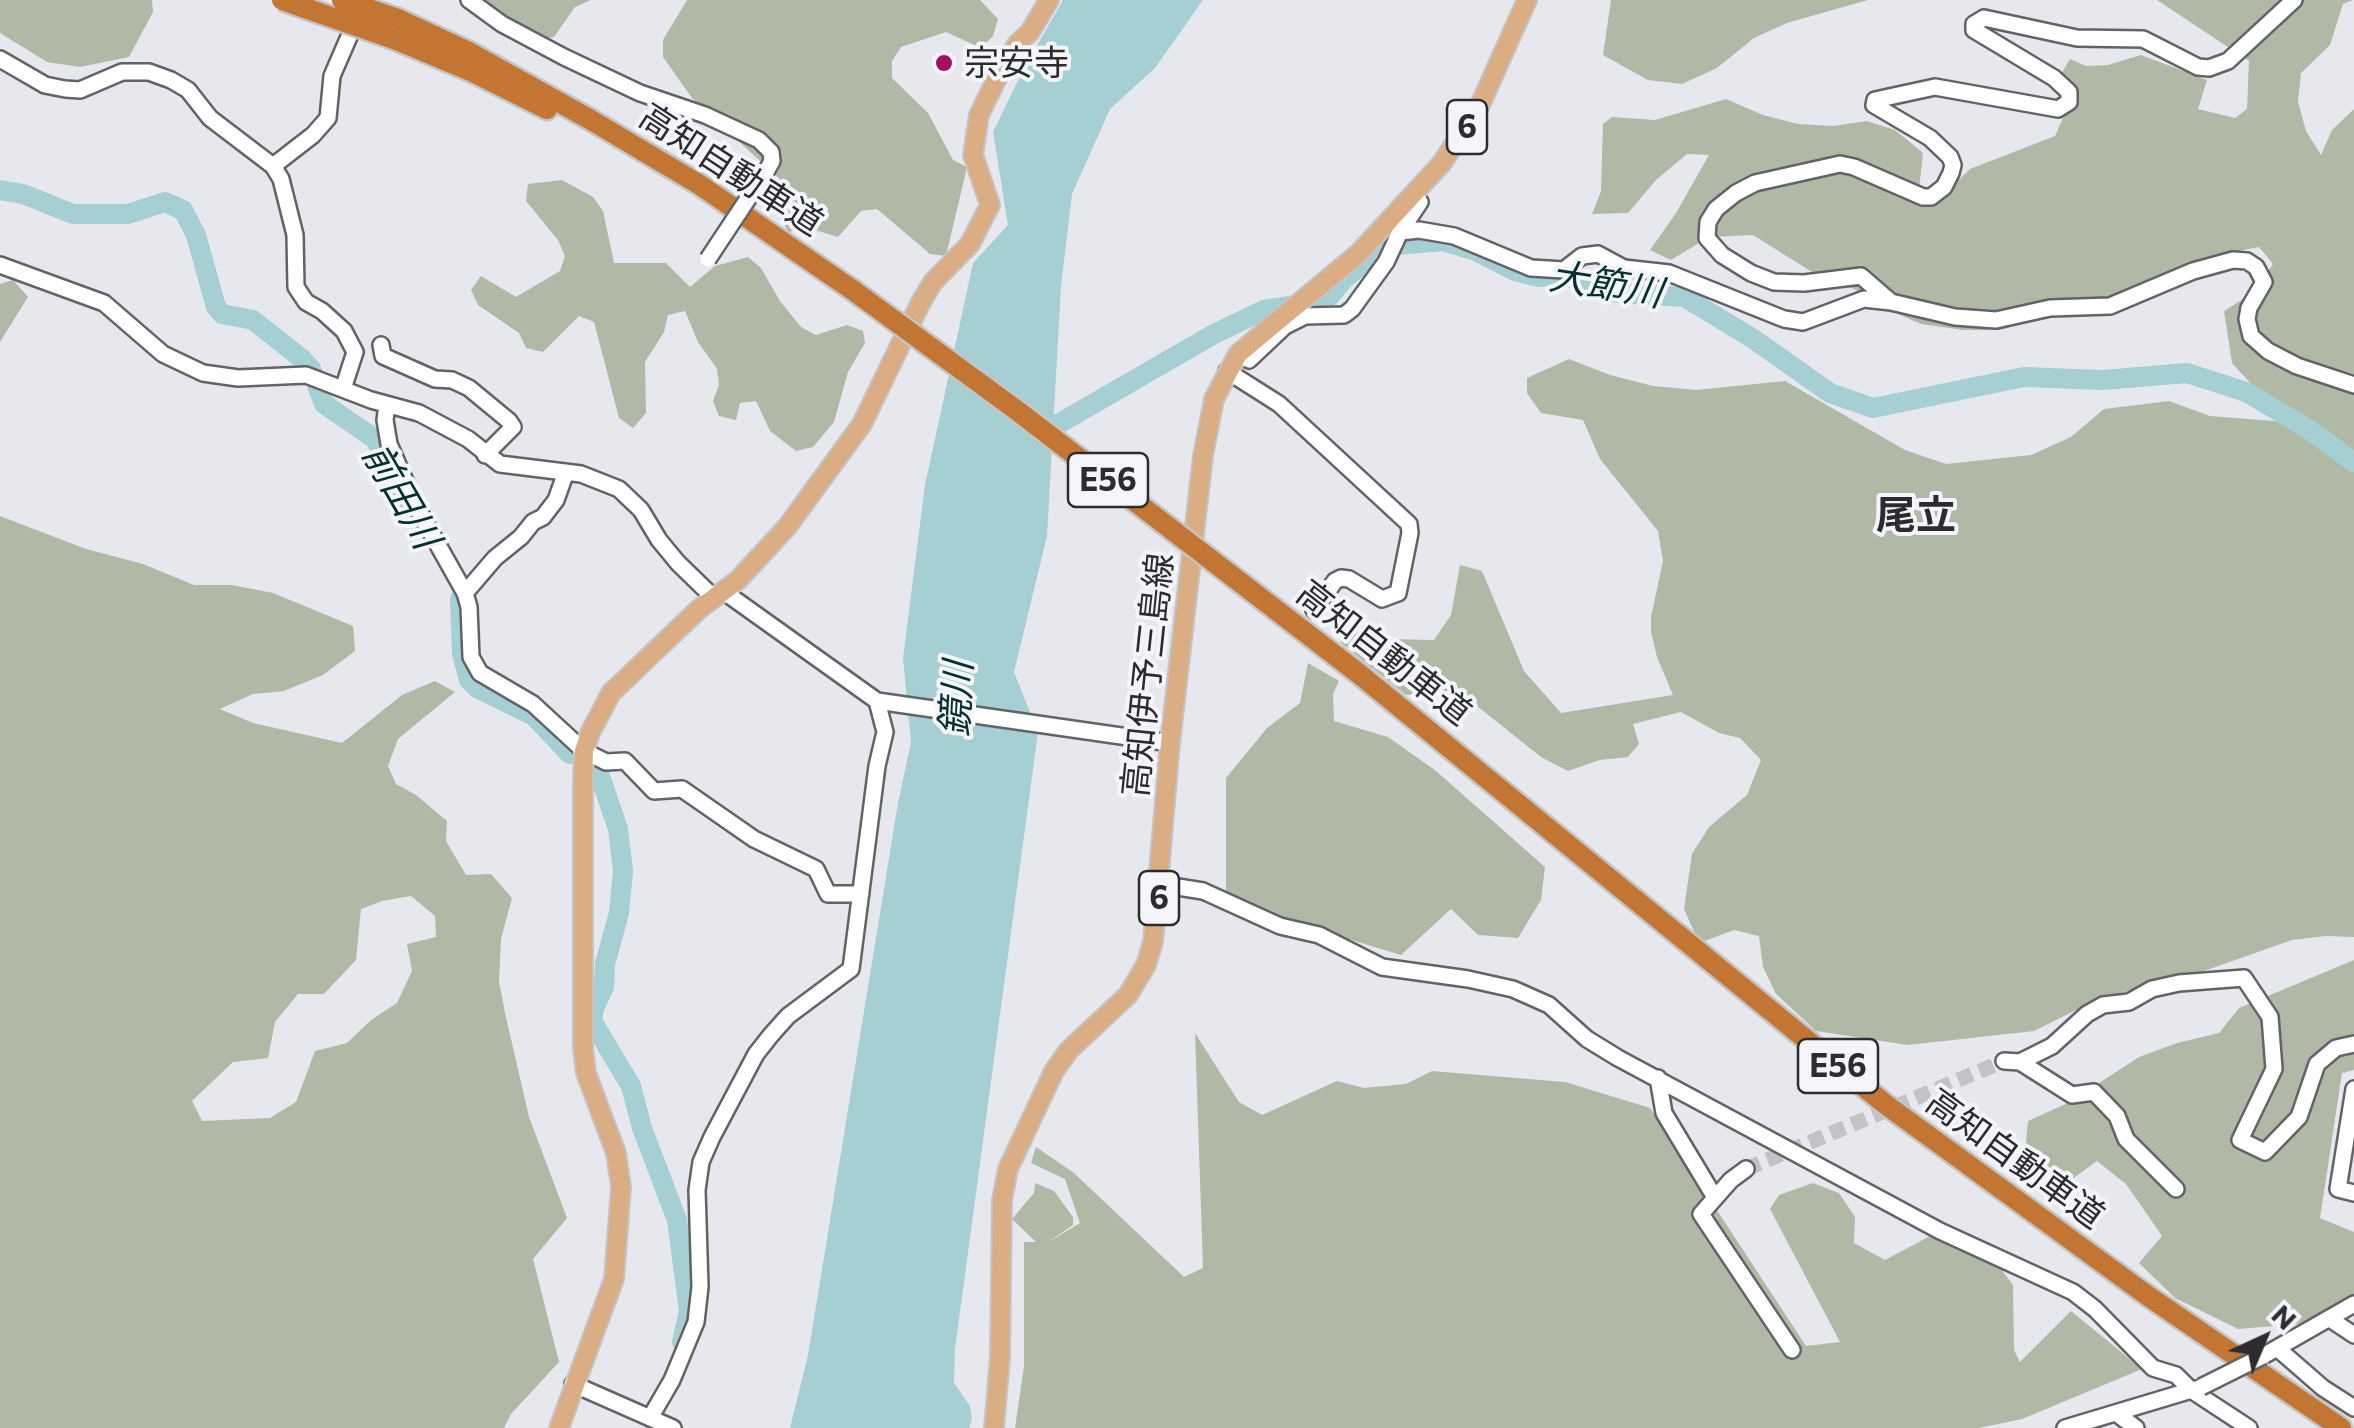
<!DOCTYPE html>
<meta charset="utf-8">
<style>
body{margin:0}
#map{position:relative;width:2354px;height:1428px;overflow:hidden;background:#e7e8ed;font-family:Commissioner,sans-serif}
canvas{display:block}
.north{position:absolute;left:2214px;top:1288px;width:100px;height:100px;-webkit-text-stroke:8px #f4f5fa;paint-order:stroke;rotate:44deg;font-size:28px;font-weight:700;line-height:40px;text-align:center;color:#2c2c2e}
.north::after{content:'';display:block;margin:auto;width:35px;height:45px;background:#2c2c2e;clip-path:polygon(50% 0,100% 100%,50% 72%,0 100%)}
</style>
<div id="map">
<canvas width="2354" height="1428"></canvas>
<div class="north">N</div>
</div>
<script>
const c = document.querySelector('canvas').getContext('2d');
c.lineJoin = 'round';
function fillPath(path, color) { c.fillStyle = color; c.fill(path, 'evenodd'); }
const poly = rows => new Path2D(rows.map(r => 'M' + r).join(''));
function strokePath(path, color, width, dash) { c.strokeStyle = color; c.lineWidth = width; c.lineCap = dash ? 'butt' : 'round'; c.setLineDash(dash || []); c.stroke(path); }
function drawText(font, color, halo, rows, align = 'center') {
  c.font = font + ' Commissioner,"Noto Sans JP",sans-serif'; c.lineWidth = 8; c.setLineDash([]); c.textBaseline = 'middle'; c.strokeStyle = halo; c.fillStyle = color; for (const [text, x, y, turn = 0] of rows) {
    c.save(); c.translate(x, y); c.rotate((+turn || 0) * Math.PI / 180); c.textAlign = isNaN(turn) ? turn : align; if (halo) c.strokeText(text, 0, 0); c.fillText(text, 0, 0); c.restore();
  }
}
fillPath(poly([
 [0,0,152,0,153,12,129,57,80,67,47,62,0,33],
 [473,0,591,0,575,7,554,37,522,44,481,16],
 [687,0,980,0,998,19,993,36,981,48,946,32,901,47,892,61,892,78,928,113,953,160,967,167,946,256,930,254,877,209,861,211,838,237,805,227,789,232,779,217,785,184,692,98,663,57,663,40],
 [1611,0,1868,0,1787,23,1754,38,1717,68,1682,84,1648,80,1603,55],
 [2157,0,2353,0,2343,4,2330,45,2301,73,2298,102,2306,131,2321,155,2332,130,2354,109,2354,937,2326,936,2292,940,2173,982,2125,992,2080,1008,2034,1031,1908,1045,1816,1031,1776,994,1763,967,1759,936,1734,930,1699,943,1684,909,1692,854,1709,827,1747,795,1761,760,1740,738,1719,733,1681,712,1633,724,1639,744,1628,757,1600,760,1568,771,1541,757,1457,690,1406,695,1340,642,1346,630,1384,639,1434,640,1451,615,1460,565,1482,571,1524,671,1561,713,1673,695,1657,657,1651,632,1651,617,1663,561,1658,531,1600,459,1583,420,1541,413,1527,393,1527,378,1569,359,1610,375,1653,386,1696,390,1785,381,1905,450,1946,464,2031,455,2071,437,2104,409,2169,401,2210,416,2286,422,2232,363,2224,311,2253,293,2273,264,2259,247,2238,251,2149,293,2115,298,2000,330,1963,330,1921,324,1891,311,1849,286,1812,272,1753,235,1709,237,1671,260,1650,250,1676,213,1709,155,1687,154,1656,180,1628,213,1592,214,1601,191,1603,124,1612,117,1655,120,1726,99,1763,115,1798,124,1833,126,1867,121,1895,130,1923,153,1919,189,1937,201,1970,169,2055,136,2068,107,2060,76,2070,59,2086,66,2108,65,2141,55,2207,80,2198,109,2235,118,2247,109,2249,61],
 [562,180,593,197,603,211,614,263,666,263,690,287,715,266,748,257,761,268,780,301,801,327,816,335,847,325,863,331,865,343,848,372,834,422,813,447,796,451,770,431,756,401,740,403,736,420,719,416,713,401,719,385,717,369,698,342,685,311,668,315,664,332,645,362,646,413,633,428,619,418,594,322,579,316,543,352,526,348,519,333,478,305,471,290,481,276,516,297,560,271,565,256,558,240,526,201,528,184],
 [13,280,28,297,0,342,0,284],
 [0,516,86,549,143,564,194,585,232,585,273,593,353,626,355,651,323,675,284,691,253,694,220,709,253,723,342,743,402,695,435,681,455,692,398,739,388,766,396,784,416,795,447,821,446,841,466,875,491,874,512,898,501,939,499,981,505,1013,529,1117,567,1218,533,1259,559,1362,511,1414,504,1428,0,1428],
 [411,896,435,916,436,937,407,944,412,971,397,1003,371,1020,347,1043,315,1051,296,1102,270,1118,202,1121,192,1101,233,1062,268,1058,275,1022,298,994,324,994,356,960,361,909,382,901],
 [1308,663,1339,681,1333,694,1334,721,1388,737,1436,771,1545,867,1541,900,1518,938,1478,935,1451,909,1401,955,1226,902,1226,778,1267,728,1300,703],
 [2354,960,2354,1070,2342,1073,2320,1218,2354,1232,2354,1295,2346,1301,2298,1324,2238,1329,2175,1298,2139,1263,2162,1236,2126,1184,2097,1161,2064,1185,2033,1184,2025,1153,2028,1121,2070,1102,2139,1057,2177,1043,2219,1033,2239,1008],
 [1195,1033,1239,1102,1262,1115,1337,1081,1364,1088,1406,1084,1432,1071,1565,1082,1650,1108,1806,1346,1840,1342,1770,1209,1779,1195,1813,1183,1839,1193,1855,1217,1854,1243,1885,1260,1932,1235,1982,1244,2013,1285,2014,1350,2020,1362,2071,1311,2142,1369,2022,1419,1979,1428,1015,1428,1024,1366,1024,1242,1036,1242,1012,1219,1034,1193,1035,1183,1054,1191,1073,1217,1073,1225,1047,1243,1080,1223,1065,1179,1031,1163,1036,1147,1074,1173,1184,1277,1203,1268]
]), '#b0b9a6');
fillPath(poly([
 [1063,0,1203,0,1155,68,1110,109,1072,194,1061,286,1047,536,1014,672,1038,732,955,1349,954,1383,970,1406,972,1419,969,1428,790,1428,808,1355,898,803,911,742,903,658,925,485,973,263,1008,225,993,132,1024,68]
]), '#a5cfd2');
strokePath(poly([
 [0,190,23,194,73,214,128,214,165,202,183,210,196,235,216,307,222,314,253,320,302,359,311,369,324,404,375,439,410,507],
 [1030,436,1060,423,1214,334,1264,310,1315,302,1331,295,1344,279,1385,246,1443,241,1476,251,1515,271,1539,277,1564,275,1604,292,1684,297,1752,338,1830,393,1873,408,2024,377,2103,380,2187,373,2246,392,2308,429,2354,462],
 [460,599,462,654,469,680,477,688,534,716,570,754],
 [593,767,599,773,618,829,623,871,619,913,605,964,604,987,594,1008,592,1021,631,1086,642,1128,677,1220,689,1311,682,1342]
]), '#a5cfd2', 20);
strokePath(poly([
 [1746,1169,2004,1061]
]), '#c2c2c7', 15, [15, 8]);
const minor = poly([
 [469,0,502,24,564,57,640,93,705,115,759,140,771,152,772,161,767,170],
 [0,59,45,85,65,89,80,90,122,72,149,72,171,80,188,90,210,118,273,166,281,179,295,235,296,287,306,302,322,311,344,331,355,352,343,389],
 [273,166,313,135,328,118,332,76,358,16],
 [1415,195,1420,202,1400,232,1419,230,1454,236,1531,268,1564,270,1582,256,1598,254,1624,268,1669,273,1784,319,1803,322,1864,299,1891,302,1955,317,1996,320,2050,308,2110,306,2193,271,2233,260,2247,261,2256,267,2264,282,2249,308,2247,319,2251,336,2268,351,2297,366,2354,385],
 [0,265,104,303,163,354,203,373,238,378,306,375,371,400,419,413,468,439,500,464,581,474,619,489,641,510,659,540,678,563,714,598],
 [1891,302,1861,276,1804,283,1774,282,1751,273,1722,255,1707,238,1708,222,1716,209,1736,193,1755,183,1840,164,1854,167,1923,197,1931,197,1944,187,1951,173,1953,165,1950,157,1930,138,1874,105,1875,100,1935,87,2058,109,2069,102,2069,92,2054,78,1974,30,1974,24,1984,18,2077,38,2143,39,2198,67,2209,68,2228,61,2294,0],
 [381,345,383,356,435,379,452,380,469,388,509,421,513,427,485,455],
 [1238,354,1249,360,1285,326,1305,316,1344,315,1352,309,1386,262,1400,232],
 [1227,371,1279,404,1409,524,1410,533,1398,593,1382,599,1349,579,1341,578,1335,581,1314,610],
 [387,405,385,420,389,444,415,504,465,593,469,607,471,657,480,673,533,704,584,751,606,762,625,761,654,791,682,789,754,839,816,869,828,894,861,894],
 [465,593,495,558,521,537,533,522,543,517,556,500,566,472],
 [877,701,1170,743],
 [1159,884,1203,891,1280,926,1319,935,1382,967,1468,979,1513,989,1549,1005,1587,1039,1618,1058,1940,1231,2073,1292,2095,1309,2153,1368,2176,1375,2191,1390,2249,1428],
 [2004,1061,2020,1062,2052,1046,2087,1014,2103,1005,2129,1002,2152,989,2179,983,2244,978,2270,1017,2274,1069,2240,1140,2265,1152,2299,1117,2317,1064,2336,1048,2354,1044],
 [2020,1062,2072,1095,2094,1092,2117,1116,2126,1139,2176,1189],
 [1658,1078,1664,1113,1714,1196],
 [2354,1089,2338,1189,2354,1193],
 [1746,1169,1731,1180,1701,1214,1792,1350],
 [2330,1319,2354,1335],
 [2277,1348,2323,1388,2354,1408],
 [2263,1356,2354,1304],
 [573,1384,673,1428],
 [2116,1413,2136,1428],
 [650,1418,672,1380,696,1322,700,1287,697,1190,701,1162,712,1137,756,1054,771,1035,788,1016,851,969,877,766,885,732,877,701,723,591],
 [2065,1428,2195,1389]
]);
const major = poly([
 [559,1428,614,1279,621,1187,616,1153,586,1073,583,1048,583,780,584,751,590,733,611,693,698,610,738,580,787,527,862,424,921,302,933,282,970,244,990,205,973,155,979,115,1002,68,1018,43,1030,32,1049,0],
 [994,1428,1000,1357,1002,1200,1008,1169,1054,1071,1069,1050,1128,995,1146,965,1153,942,1170,743,1203,456,1214,399,1238,354,1359,253,1442,163,1480,105,1527,0]
]);
const highway = poly([
 [398,19,467,51,591,120,700,185,854,291],
 [394,39,473,72,547,109],
 [1358,673,1885,1104,2148,1296,2341,1428]
]);
strokePath(minor, '#626367', 20);
strokePath(major, '#c4c4c4', 22);
strokePath(highway, '#c4c4c4', 25);
strokePath(minor, '#fff', 15);
strokePath(major, '#dbad85', 18);
strokePath(highway, '#c37633', 20);
const minorBridge = poly([
 [708,259,767,170],
 [2201,1387,2263,1356]
]);
const highwayBridge = poly([
 [282,0,394,39],
 [342,0,398,19],
 [854,291,1019,412,1358,673]
]);
strokePath(minorBridge, '#626367', 20, []);
strokePath(highwayBridge, '#c4c4c4', 25, []);
strokePath(minorBridge, '#fff', 15);
strokePath(highwayBridge, '#c37633', 20);
for (const [x, y, r, color] of [
 [944,63,10,"#a0115a"]
]) { const dot = new Path2D(); dot.arc(x, y, r, 0, 2 * Math.PI); c.fillStyle = color; c.fill(dot); strokePath(dot, '#f4f5fa', 4); }
for (const [x, y, w] of [
 [1467,127,40],
 [1108,480,80],
 [1159,898,40],
 [1838,1066,80]
]) { const box = new Path2D(); box.roundRect(x - w / 2, y - 27, w, 54, 8); c.fillStyle = '#f4f5fa'; c.fill(box); strokePath(box, '#2c2c2e', 2.5); }
drawText('bold 32px', '#2c2c2e', null, [
 ["6",1467,127],
 ["E56",1108,480],
 ["6",1159,898],
 ["E56",1838,1066]
]);
drawText('35px', '#2c2c2e', '#f4f5fa', [
 ["宗安寺",964,63]
], 'left');
drawText('35px', '#2c2c2e', '#f4f5fa', [
 ["高知自動車道",731,170,33],
 ["高知自動車道",1384,653,38],
 ["高知伊予三島線",1148,675,-84],
 ["高知自動車道",2015,1159,36]
]);
drawText('italic 38px', '#053032', '#f4f5fa', [
 ["大節川",1606,285,9],
 ["前田川",401,496,60],
 ["鏡川",957,699,-87]
]);
drawText('bold 40px', '#2c2c2e', '#f4f5fa', [
 ["尾立",1916,516]
]);
</script>
